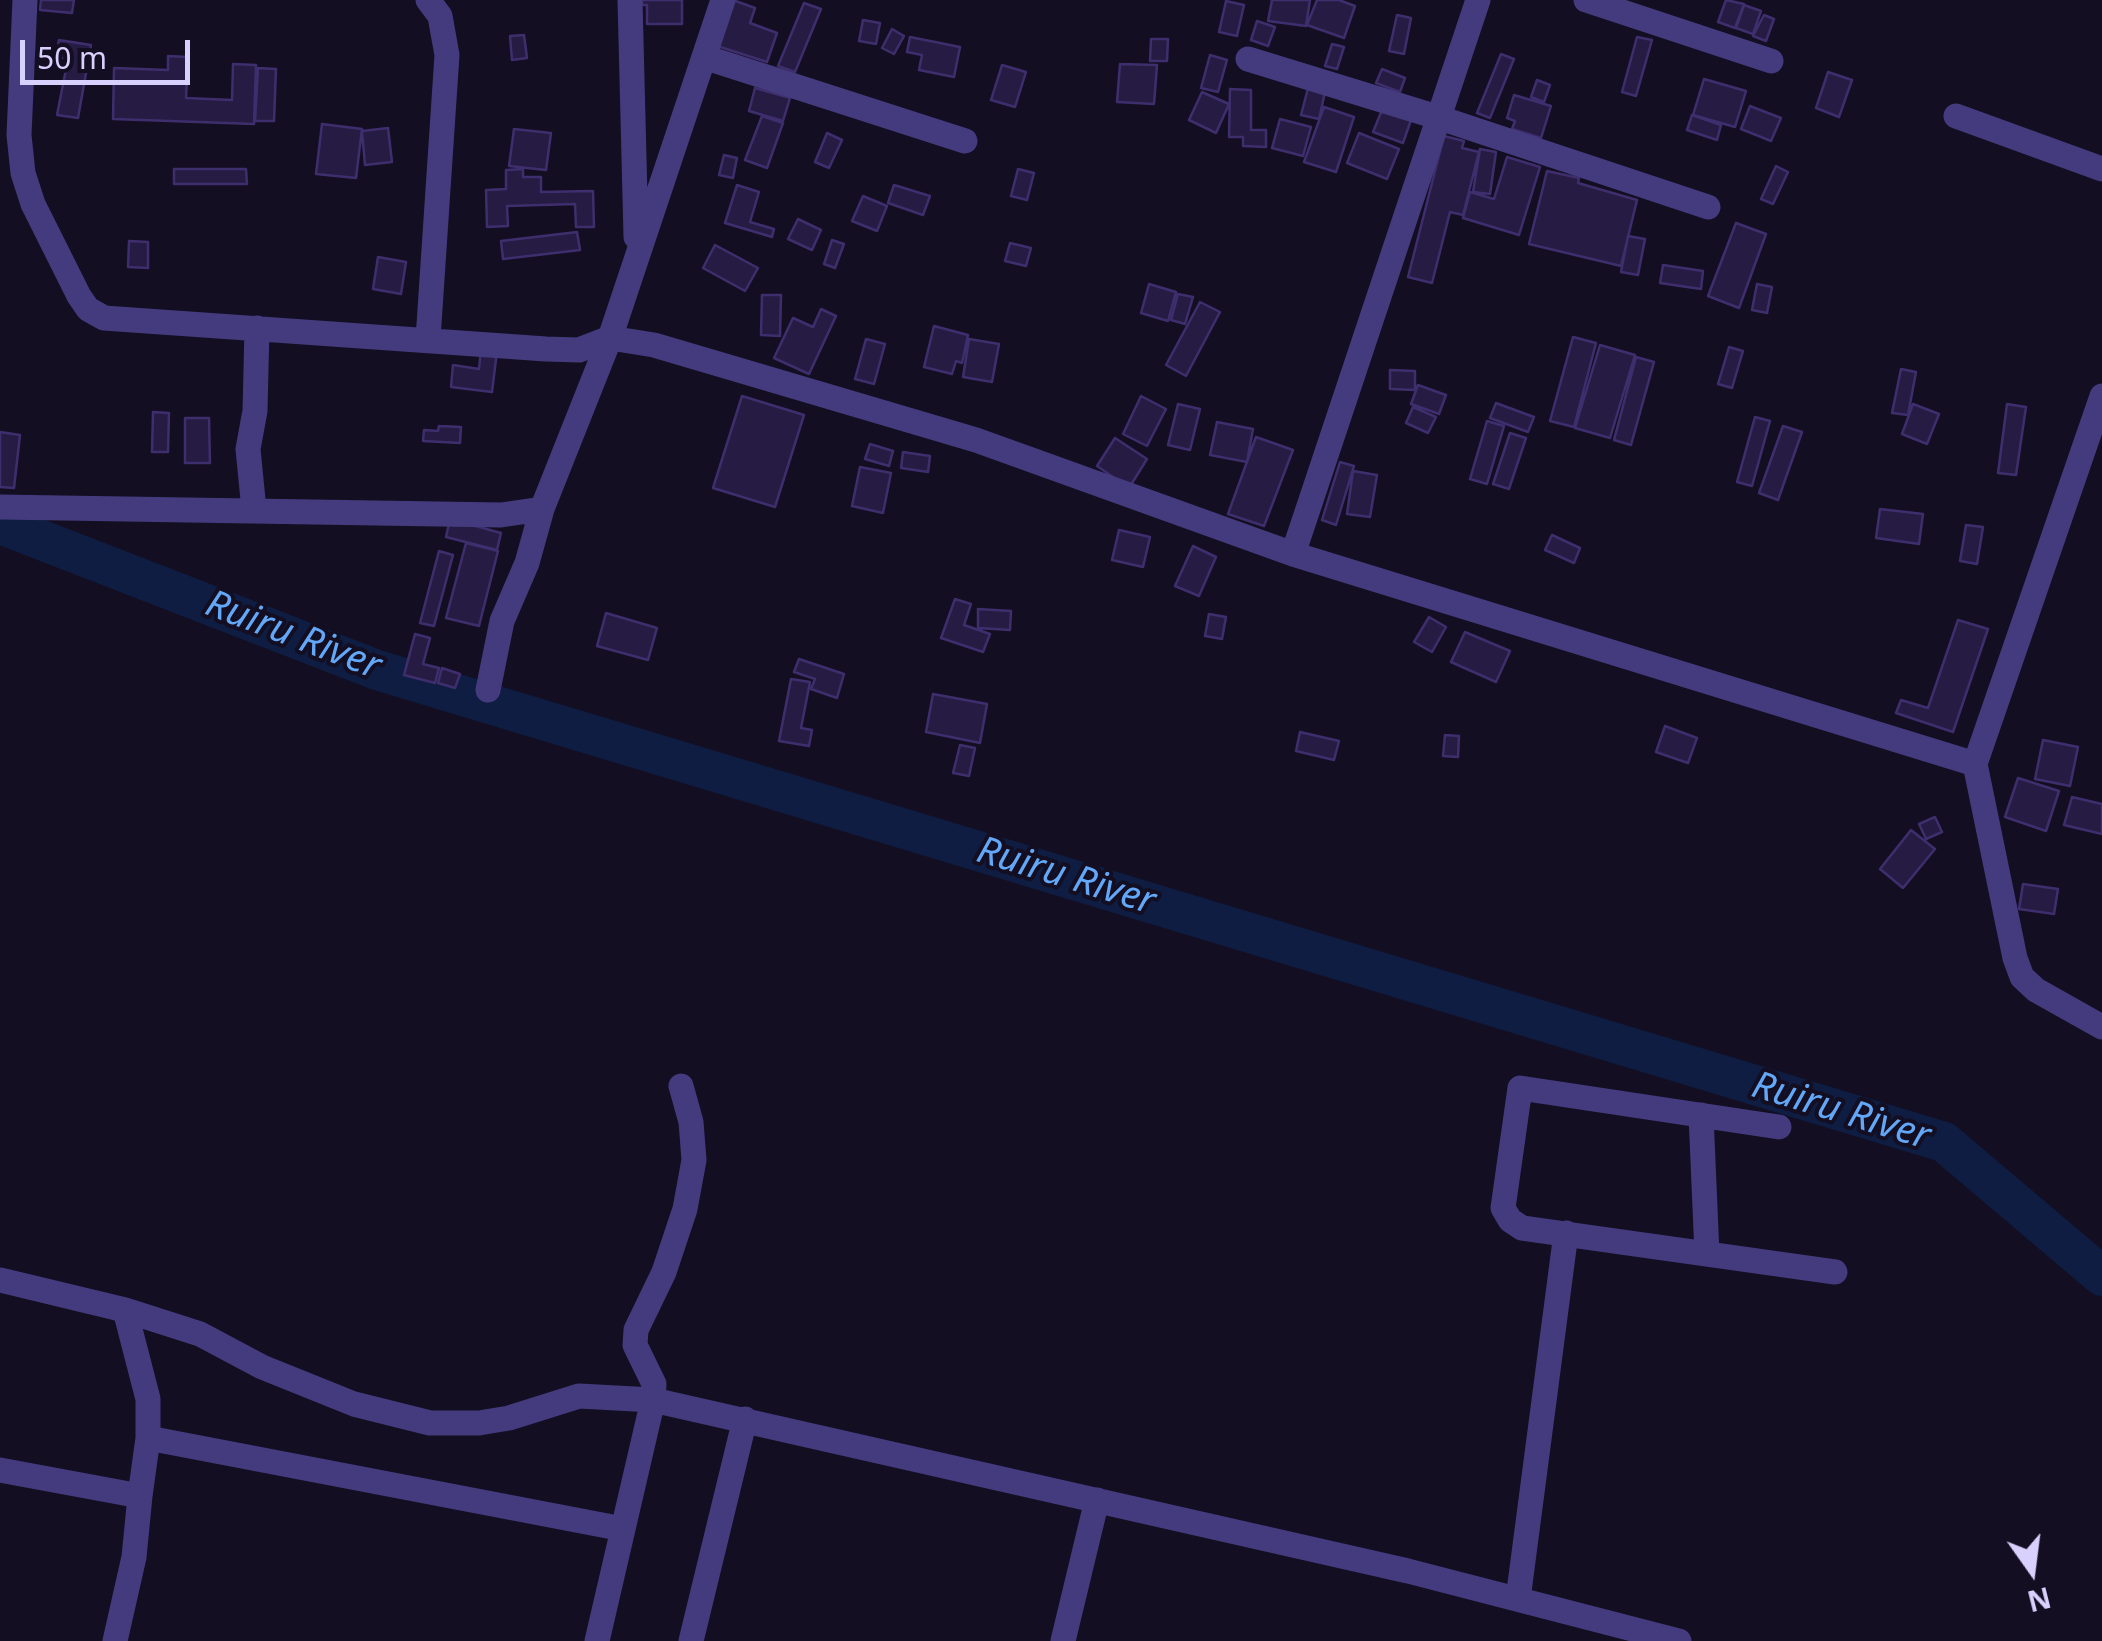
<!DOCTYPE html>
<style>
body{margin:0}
#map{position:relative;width:2102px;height:1641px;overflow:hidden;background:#130e21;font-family:"Noto Sans",sans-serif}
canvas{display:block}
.north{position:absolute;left:1982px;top:1521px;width:100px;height:100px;-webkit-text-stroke:8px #130e21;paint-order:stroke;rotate:166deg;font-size:28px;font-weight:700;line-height:40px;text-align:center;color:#d9d1fd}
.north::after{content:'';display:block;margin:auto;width:35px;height:45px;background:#d9d1fd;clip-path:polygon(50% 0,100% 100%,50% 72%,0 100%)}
.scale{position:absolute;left:20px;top:40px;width:170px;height:45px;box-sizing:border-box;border:5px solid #d9d1fd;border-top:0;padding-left:12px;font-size:30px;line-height:35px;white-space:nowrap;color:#d9d1fd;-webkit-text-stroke:8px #130e21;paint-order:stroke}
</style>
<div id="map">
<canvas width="2102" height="1641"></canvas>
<div class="north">N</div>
<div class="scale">50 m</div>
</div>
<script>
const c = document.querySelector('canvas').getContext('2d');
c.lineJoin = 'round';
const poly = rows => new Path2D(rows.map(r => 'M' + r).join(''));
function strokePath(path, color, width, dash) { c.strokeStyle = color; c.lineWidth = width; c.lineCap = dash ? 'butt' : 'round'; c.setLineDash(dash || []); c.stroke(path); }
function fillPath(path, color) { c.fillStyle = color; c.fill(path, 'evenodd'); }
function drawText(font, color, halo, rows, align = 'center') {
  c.font = font + ' "Noto Sans",sans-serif'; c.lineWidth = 8; c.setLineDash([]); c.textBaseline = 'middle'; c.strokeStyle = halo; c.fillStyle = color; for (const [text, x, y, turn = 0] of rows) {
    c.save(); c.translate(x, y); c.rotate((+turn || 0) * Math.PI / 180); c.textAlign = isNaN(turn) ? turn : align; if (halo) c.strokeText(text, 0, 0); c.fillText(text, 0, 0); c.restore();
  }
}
strokePath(poly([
 [0,524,377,670,1944,1142,2102,1276]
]), '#0e1d41', 40);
const building = poly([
 [41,0,74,0,72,13,40,10,41,0],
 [642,0,682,0,682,24,647,24,647,5,642,5,642,0],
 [733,0,755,8,750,23,777,33,767,62,717,46,733,0],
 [1272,0,1310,0,1306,26,1268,21,1272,0],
 [1317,0,1339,0,1355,6,1344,38,1307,25,1317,0],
 [1726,0,1744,4,1735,28,1718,22,1726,0],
 [1226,1,1244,5,1237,36,1219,32,1226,1],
 [804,3,821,9,795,72,778,66,804,3],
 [1744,5,1761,11,1753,34,1736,28,1744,5],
 [1397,15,1411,18,1404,54,1389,51,1397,15],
 [1764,15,1774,19,1766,41,1753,36,1764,15],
 [863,20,880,23,876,44,859,41,863,20],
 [1257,21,1275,27,1268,46,1251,40,1257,21],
 [892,29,904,36,894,54,882,48,892,29],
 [524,35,527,58,512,60,510,36,524,35],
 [910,37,960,47,954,77,919,70,922,55,907,52,910,37],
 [1637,37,1652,40,1636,96,1622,92,1637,37],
 [1151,39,1168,39,1167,61,1150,61,1151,39],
 [59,40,91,45,78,118,57,115,68,59,56,57,59,40],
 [1332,44,1344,47,1337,69,1325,66,1332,44],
 [1501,54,1514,59,1490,118,1477,113,1501,54],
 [1210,55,1227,60,1218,92,1201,88,1210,55],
 [168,56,188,57,186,98,232,100,233,64,256,65,254,124,113,119,114,68,168,70,168,56],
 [1120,64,1157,65,1154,104,1117,102,1120,64],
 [1002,65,1026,72,1015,107,991,100,1002,65],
 [258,68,276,69,274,121,255,121,258,68],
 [1382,69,1405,78,1400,92,1376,83,1382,69],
 [1828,72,1852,80,1839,117,1816,108,1828,72],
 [1704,79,1746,91,1735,127,1693,115,1704,79],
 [1537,80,1550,85,1544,102,1531,97,1537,80],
 [755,88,790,98,783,121,749,111,755,88],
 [1308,88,1325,92,1319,119,1301,115,1308,88],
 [1230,89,1251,90,1251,130,1266,130,1266,147,1243,146,1243,137,1229,137,1230,89],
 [1202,92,1229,104,1216,133,1189,120,1202,92],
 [1514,95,1551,106,1541,138,1512,129,1515,121,1507,118,1514,95],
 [1750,106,1781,118,1771,141,1741,129,1750,106],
 [1324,107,1354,117,1336,172,1304,162,1324,107],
 [1382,110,1411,120,1403,143,1373,132,1382,110],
 [1692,115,1721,125,1717,140,1687,130,1692,115],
 [762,116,783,123,767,168,745,160,762,116],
 [1280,119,1311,127,1303,156,1272,148,1280,119],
 [322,124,362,129,356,178,316,174,322,124],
 [388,128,392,162,365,165,362,131,388,128],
 [514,129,551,133,546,170,509,166,514,129],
 [827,133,842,140,829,168,815,162,827,133],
 [1359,133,1399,149,1387,179,1347,163,1359,133],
 [1444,136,1464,141,1462,148,1479,152,1463,215,1450,212,1432,283,1408,277,1444,136],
 [1480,149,1496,152,1490,194,1473,192,1480,149],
 [724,155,737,158,733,178,719,175,724,155],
 [1507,157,1540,167,1519,235,1463,218,1470,192,1494,199,1507,157],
 [1776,166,1788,172,1773,204,1761,199,1776,166],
 [174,169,246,169,247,184,174,184,174,169],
 [523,169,523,177,541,177,541,192,593,191,594,227,576,227,575,204,507,206,508,226,487,227,486,190,506,189,506,170,523,169],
 [1018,169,1034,173,1027,200,1011,196,1018,169],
 [1547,171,1579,178,1578,183,1637,200,1621,266,1529,244,1547,171],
 [737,185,759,192,750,222,774,229,772,237,725,223,737,185],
 [894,185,930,196,923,215,888,203,894,185],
 [863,196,887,206,877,231,852,221,863,196],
 [798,219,821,230,812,250,788,239,798,219],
 [1736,223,1766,234,1739,308,1708,296,1736,223],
 [577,232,580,250,503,259,501,241,577,232],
 [1628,236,1645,239,1638,275,1621,272,1628,236],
 [832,240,844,244,835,268,824,264,832,240],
 [129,241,148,242,148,268,128,267,129,241],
 [1010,243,1031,248,1026,266,1005,261,1010,243],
 [715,245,758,268,745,291,703,268,715,245],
 [378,257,406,262,401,294,373,289,378,257],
 [1663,265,1703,271,1701,289,1660,283,1663,265],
 [1149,284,1176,292,1168,321,1141,313,1149,284],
 [1757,284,1772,287,1767,313,1752,310,1757,284],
 [1178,294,1193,297,1185,324,1171,320,1178,294],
 [762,295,781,295,780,336,761,335,762,295],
 [1200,302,1220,312,1186,376,1166,365,1200,302],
 [821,309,836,316,809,374,774,358,793,318,813,327,821,309],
 [934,326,968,335,962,363,956,361,952,374,924,367,934,326],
 [1573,337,1596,343,1574,427,1550,421,1573,337],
 [866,339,885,344,874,384,855,379,866,339],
 [969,339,999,344,992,382,963,377,969,339],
 [1600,345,1635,355,1610,438,1575,428,1600,345],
 [1729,347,1743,351,1732,388,1718,384,1729,347],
 [481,349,497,351,492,392,451,387,453,365,479,369,481,349],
 [1636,357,1654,362,1631,445,1614,440,1636,357],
 [1901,369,1916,372,1908,415,1892,413,1901,369],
 [1390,370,1415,371,1415,390,1390,389,1390,370],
 [1418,385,1446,395,1439,414,1411,404,1418,385],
 [742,396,804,415,775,507,713,488,742,396],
 [1141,396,1166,409,1147,446,1123,434,1141,396],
 [1496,403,1534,417,1528,432,1490,418,1496,403],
 [1178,404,1200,409,1190,450,1168,445,1178,404],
 [1913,404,1939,414,1927,444,1902,434,1913,404],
 [2007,404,2026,407,2016,475,1998,473,2007,404],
 [1413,407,1436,417,1428,433,1406,423,1413,407],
 [153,412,169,413,168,452,152,452,153,412],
 [1755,417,1770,421,1752,486,1737,482,1755,417],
 [185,418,209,418,210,463,185,463,185,418],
 [1487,421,1504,426,1487,484,1470,479,1487,421],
 [1217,422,1253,429,1247,462,1210,455,1217,422],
 [439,426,461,427,460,443,423,441,424,430,438,431,439,426],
 [1783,426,1802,432,1778,500,1759,493,1783,426],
 [0,432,20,435,14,488,0,487,0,432],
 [1510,433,1526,438,1509,489,1493,484,1510,433],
 [1256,437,1293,450,1264,526,1228,514,1256,437],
 [1115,438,1147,459,1129,488,1097,466,1115,438],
 [870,444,893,451,889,466,865,459,870,444],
 [903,452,930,456,928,472,901,468,903,452],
 [1340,462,1354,466,1336,525,1322,520,1340,462],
 [860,467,891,473,883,513,852,506,860,467],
 [1353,471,1377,475,1370,517,1347,514,1353,471],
 [1880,509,1923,514,1919,544,1876,538,1880,509],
 [450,519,501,533,497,550,446,537,450,519],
 [1966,525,1983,527,1977,564,1960,561,1966,525],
 [1119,530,1150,537,1143,567,1112,560,1119,530],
 [1552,535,1580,548,1574,563,1545,550,1552,535],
 [466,543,498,551,479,626,446,618,466,543],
 [1193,546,1216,557,1199,596,1175,586,1193,546],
 [439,551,453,555,434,626,420,623,439,551],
 [955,599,971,604,964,625,990,634,983,652,941,638,955,599],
 [978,609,1011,611,1010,630,978,628,978,609],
 [606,613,657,628,648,660,597,646,606,613],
 [1209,614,1226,617,1222,639,1205,636,1209,614],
 [1429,617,1446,627,1432,652,1414,642,1429,617],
 [1958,620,1988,629,1953,732,1896,713,1901,700,1928,708,1958,620],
 [1465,632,1510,651,1496,682,1451,662,1465,632],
 [415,634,430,638,423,664,439,668,435,683,404,675,415,634],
 [799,659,844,674,837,698,811,689,815,679,794,672,799,659],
 [442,668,460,674,455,688,438,683,442,668],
 [791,679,810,682,801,728,812,730,809,746,779,741,791,679],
 [933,694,987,704,980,743,926,732,933,694],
 [1665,726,1697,738,1688,763,1656,752,1665,726],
 [1300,732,1339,741,1334,760,1296,751,1300,732],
 [1445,735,1459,736,1458,757,1443,756,1445,735],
 [2043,740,2078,747,2070,786,2035,779,2043,740],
 [960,745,975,748,969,776,953,773,960,745],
 [2018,778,2059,791,2046,831,2005,817,2018,778],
 [2072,797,2102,804,2102,834,2064,825,2072,797],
 [1935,817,1942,832,1926,839,1919,824,1935,817],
 [1911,830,1935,849,1903,888,1880,869,1911,830],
 [2023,884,2058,889,2054,914,2019,909,2023,884]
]);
fillPath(building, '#261b42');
strokePath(building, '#3f2e6d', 2.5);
strokePath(poly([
 [25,0,19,135,23,173,33,204,79,296,88,309,104,318,546,349,579,350,610,338,654,345,976,440,1293,554,1975,764],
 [630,0,636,237],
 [1586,0,1771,61],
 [704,57,965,141],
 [1248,59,1437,117,1708,207],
 [1956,116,2102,169],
 [428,339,447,55,440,16,428,0],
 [2102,396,1975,764,2015,958,2022,977,2036,990,2102,1027],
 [0,507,501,515,542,509,610,338,723,0],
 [254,510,248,449,255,411,257,328],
 [1293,554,1478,0],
 [488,690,502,621,527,563,542,509],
 [1701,1115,1707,1254],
 [1779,1127,1520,1088,1503,1208,1510,1220,1522,1228,1835,1272],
 [0,1280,125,1310,200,1334,262,1367,354,1404,430,1423,479,1423,509,1418,579,1396,653,1400,654,1384,635,1345,636,1330,664,1272,685,1209,694,1160,691,1122,681,1086],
 [125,1310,148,1399,148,1438,140,1496],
 [148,1438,623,1529],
 [0,1470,140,1496,134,1557,115,1641],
 [1518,1599,1566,1233],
 [597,1641,653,1400,1408,1571,1679,1641],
 [691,1641,745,1419],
 [1063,1641,1097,1500]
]), '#433b7e', 25);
drawText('italic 38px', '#63a8f8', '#130e21', [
 ["Ruiru River",293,636,21],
 ["Ruiru River",1066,877,17],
 ["Ruiru River",1841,1112,17]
]);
</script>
